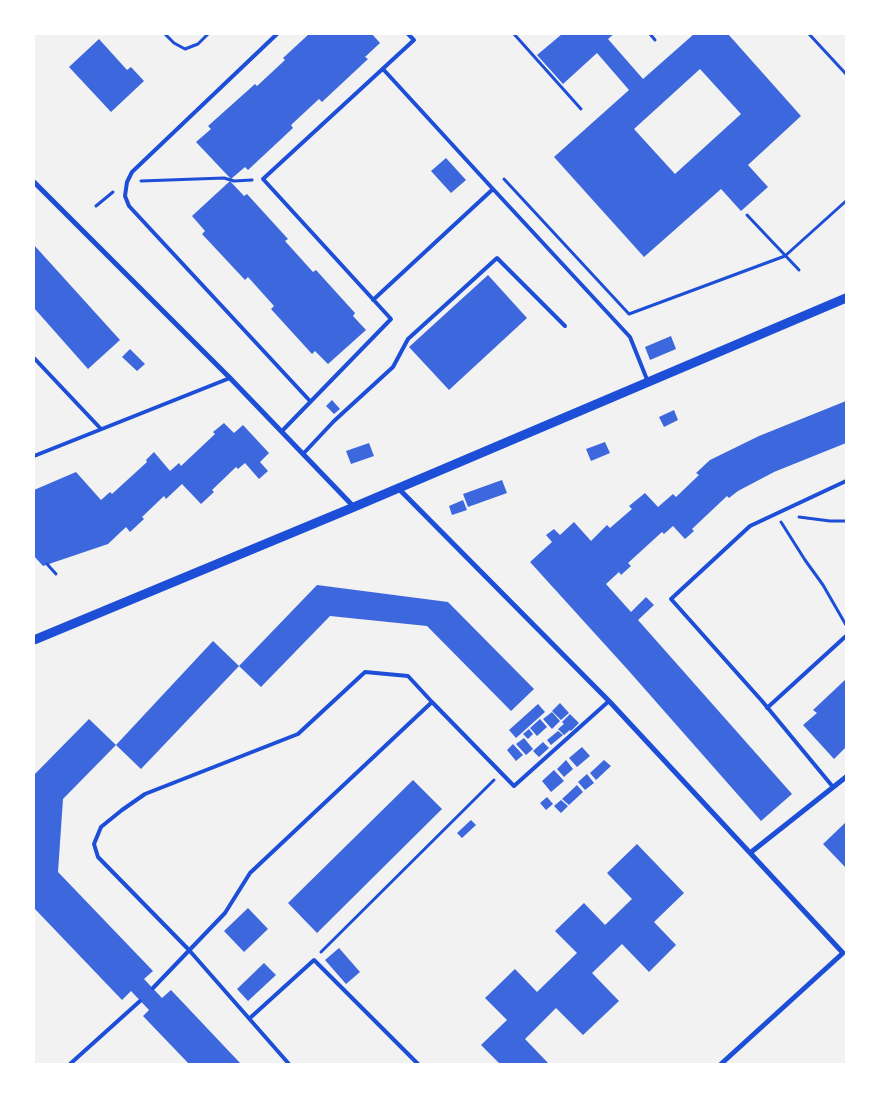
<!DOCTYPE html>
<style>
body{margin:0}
#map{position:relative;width:880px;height:1098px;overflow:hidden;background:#f2f2f2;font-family:"DejaVu Sans",sans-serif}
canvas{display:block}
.frame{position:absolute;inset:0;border:35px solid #fff;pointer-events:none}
</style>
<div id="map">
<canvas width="880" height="1098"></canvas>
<div class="frame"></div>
</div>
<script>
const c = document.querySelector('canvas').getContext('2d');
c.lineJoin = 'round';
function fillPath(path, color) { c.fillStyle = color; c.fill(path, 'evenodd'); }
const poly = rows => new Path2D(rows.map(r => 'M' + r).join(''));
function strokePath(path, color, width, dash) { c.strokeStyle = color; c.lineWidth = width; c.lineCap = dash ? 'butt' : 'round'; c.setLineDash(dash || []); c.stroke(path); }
fillPath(poly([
 [309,34,372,34,380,43,365,57,368,59,322,102,319,99,291,125,293,128,248,170,245,167,231,179,196,142,211,129,208,126,255,84,257,86,285,60,283,58],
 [562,34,614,34,608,39,643,79,694,34,728,34,801,116,748,165,768,187,741,211,721,189,644,257,554,157,629,90,597,53,563,84,537,55],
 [700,69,741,114,675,174,634,129],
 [99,39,127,70,131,67,144,81,111,112,69,67],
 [446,158,466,180,451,193,431,171],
 [230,181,244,196,247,194,288,239,285,241,313,272,316,270,355,313,353,316,366,330,328,364,315,351,312,354,271,309,274,306,248,277,245,280,202,234,205,231,192,216],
 [34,245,120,340,88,369,34,308],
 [488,275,527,318,449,390,409,347],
 [671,336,676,349,650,360,645,347],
 [130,349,145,364,137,371,122,357],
 [332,400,340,409,334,414,326,406],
 [846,401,846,443,774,472,738,491,729,498,727,496,692,529,694,531,685,539,673,526,664,534,662,532,628,563,631,566,621,575,619,572,606,584,631,612,646,597,654,605,638,620,792,794,761,821,628,670,530,562,552,542,546,535,554,529,560,535,574,522,591,541,607,525,610,528,632,509,629,506,645,493,658,507,673,494,676,497,699,475,696,473,710,460,759,436],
 [674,410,678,420,664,427,659,417],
 [224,423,234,433,243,425,269,453,260,462,268,471,259,479,245,463,238,469,236,467,212,490,214,492,201,504,182,484,166,499,164,496,142,517,144,519,130,532,126,527,108,544,43,566,34,556,34,490,76,472,101,500,110,492,112,494,147,462,146,460,154,452,170,471,179,463,181,466,215,434,213,432],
 [605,442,610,453,591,461,586,449],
 [369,443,374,456,351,464,346,451],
 [502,480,507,493,468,507,463,494],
 [463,500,467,510,452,515,449,506],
 [317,585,448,602,534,689,511,711,427,626,330,616,261,687,239,666],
 [213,641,239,666,141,769,116,745],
 [846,679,846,747,834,759,803,725,817,713,813,710],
 [560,703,569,713,561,720,552,711],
 [538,704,545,712,516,738,509,730],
 [552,712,560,721,552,729,543,719],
 [570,714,579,723,571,731,570,730,564,735,558,729,564,724,562,722],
 [89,719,116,745,63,799,58,872,153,971,144,979,162,998,171,990,241,1064,189,1064,143,1016,149,1010,131,991,122,1000,34,908,34,775],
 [540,719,547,727,537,736,530,728],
 [529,729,533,734,528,739,523,734],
 [558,731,563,735,551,745,547,740],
 [524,738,533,749,526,755,516,744],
 [543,742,549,748,539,757,533,751],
 [513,744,523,755,516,761,507,750],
 [582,747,590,756,577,767,569,758],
 [566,760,573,769,564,777,557,769],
 [604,760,611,766,596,780,590,773],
 [554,770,564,781,551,792,542,781],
 [587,774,594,783,585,790,578,782],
 [413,780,442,809,317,933,288,903],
 [577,785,583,792,569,805,562,799],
 [547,797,553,804,546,810,540,803],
 [561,800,568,806,561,813,554,806],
 [471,820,476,825,462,838,457,833],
 [846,822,846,868,823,844],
 [637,844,684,893,654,922,676,945,649,972,622,944,592,973,619,1001,583,1035,556,1008,525,1039,549,1064,500,1064,481,1045,507,1020,485,998,515,969,537,992,577,953,555,931,584,903,605,925,632,899,607,873],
 [248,908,268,929,244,952,224,931],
 [339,948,360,972,346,984,325,960],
 [264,963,276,975,248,1001,237,989]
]), '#3d67dc');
strokePath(poly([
 [165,34,174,43,185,49,198,44,208,34],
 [514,34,581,109],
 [650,34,655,40],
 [809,34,846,74],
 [504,179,629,314,785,256,846,201],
 [141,181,224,178,234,181,252,180],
 [96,206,113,192],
 [747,215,799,270],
 [799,517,830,521,846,521],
 [781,522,805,560,823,585,846,625],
 [47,564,56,574],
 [321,952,494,780]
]), '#1d4ed8', 3);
strokePath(poly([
 [277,34,132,172,127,182,125,196,129,206,310,401],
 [493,189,630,337,648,382],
 [373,300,493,189,383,69],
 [34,358,101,429],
 [282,431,391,319,263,179,414,40,408,34],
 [303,454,334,421,393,367,408,339,497,258,565,326],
 [34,456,230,378],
 [767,708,846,636],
 [833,787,762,701,671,599,750,526,846,481],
 [153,988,225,913,250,873,432,702],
 [250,1018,314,960,418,1064],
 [70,1064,140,1001],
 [289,1064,189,950,98,857,94,844,101,827,122,810,145,794,298,734,365,672,408,676,432,702,514,786,609,701]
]), '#1d4ed8', 4);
strokePath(poly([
 [34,182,230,378,354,507],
 [398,488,609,701,843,953,721,1064],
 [750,853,846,777]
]), '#1d4ed8', 5);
strokePath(poly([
 [34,640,354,507,846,298]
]), '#1d4ed8', 9);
</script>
